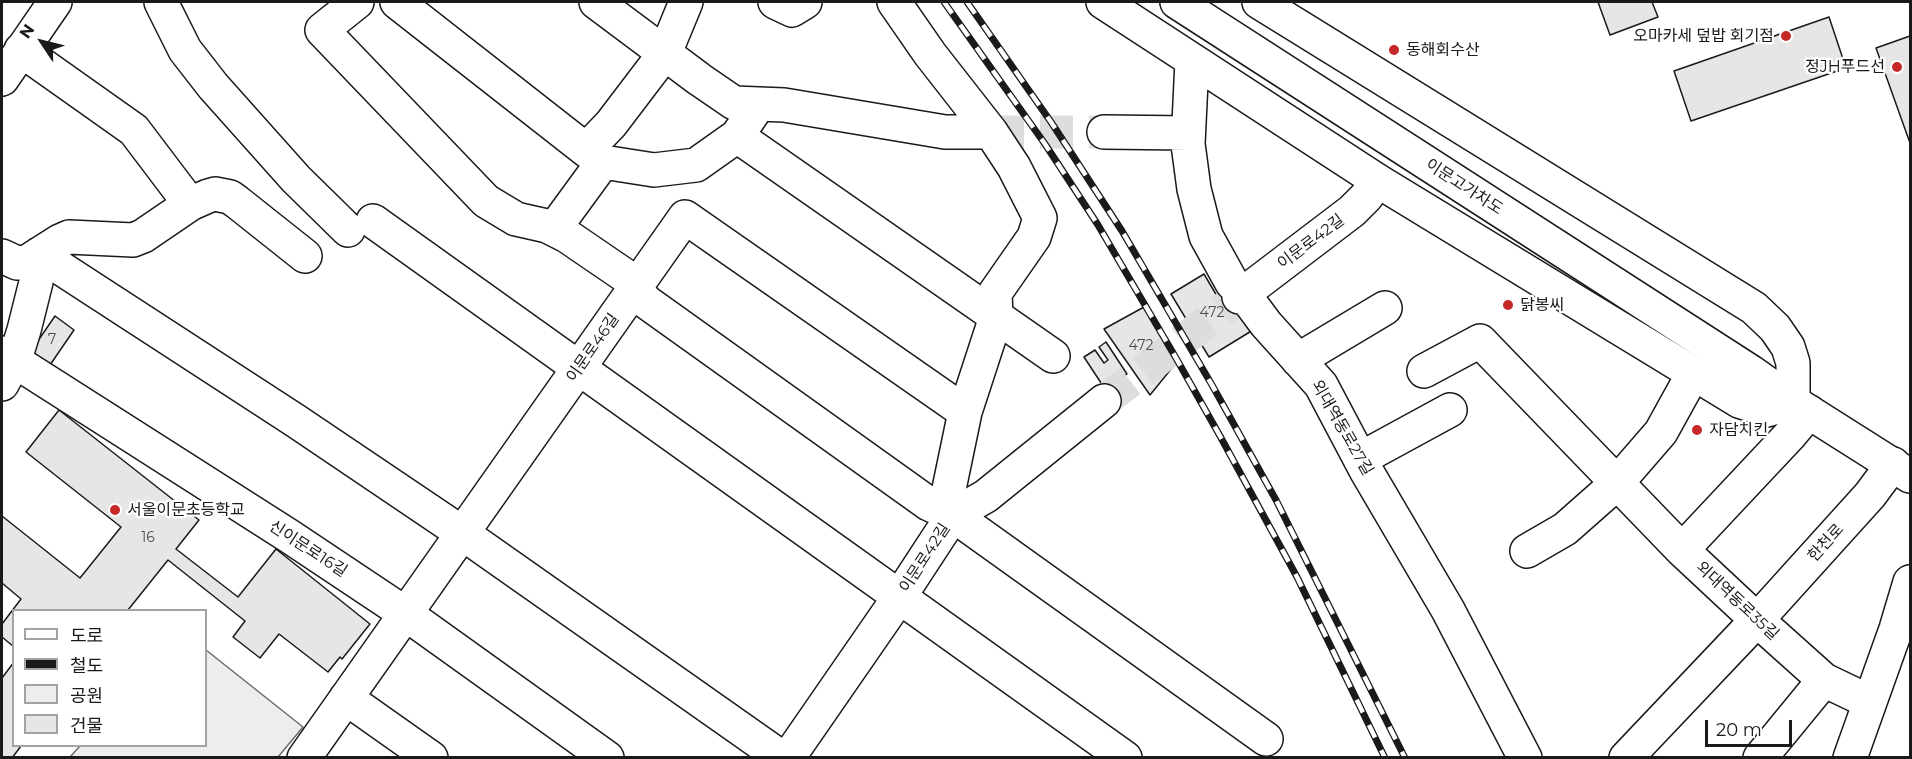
<!DOCTYPE html>
<meta charset="utf-8">
<style>
body{margin:0}
#map{position:relative;width:1912px;height:759px;overflow:hidden;background:#fff;font-family:Montserrat,"Noto Sans KR",sans-serif}
canvas{display:block}
.frame{position:absolute;inset:0;border:3px solid #1a1a1a;pointer-events:none}
.legend{position:absolute;left:12px;top:609px;width:195px;height:138px;box-sizing:border-box;background:#fff;border:2px solid #a3a3a3;margin:0;padding:8px 10px;list-style:none;font-size:18px;color:#1a1a1a}
.legend li{display:flex;align-items:center;gap:12px;height:30px}
.legend b{width:30px;border:2px solid #a3a3a3}
.north{position:absolute;left:12px;top:12px;width:60px;height:60px;-webkit-text-stroke:4px #fff;paint-order:stroke;rotate:305deg;font-size:16px;font-weight:700;line-height:24px;text-align:center;color:#1a1a1a}
.north::after{content:'';display:block;margin:auto;width:21px;height:27px;background:#1a1a1a;clip-path:polygon(50% 0,100% 100%,50% 72%,0 100%)}
.scale{position:absolute;left:1705px;top:720px;width:87px;height:27px;box-sizing:border-box;border:3px solid #1a1a1a;border-top:0;padding-left:8px;font-size:18px;line-height:21px;white-space:nowrap;color:#1a1a1a;-webkit-text-stroke:4px #fff;paint-order:stroke}
</style>
<div id="map">
<canvas width="1912" height="759"></canvas>
<div class="frame"></div>
<ul class="legend">
<li><b style="height:8px;background:#fff"></b>도로</li>
<li><b style="height:8px;background:#1a1a1a"></b>철도</li>
<li><b style="height:16px;background:#ededed"></b>공원</li>
<li><b style="height:16px;background:#e6e6e6"></b>건물</li>
</ul>
<div class="north">N</div>
<div class="scale">20 m</div>
</div>
<script>
const c = document.querySelector('canvas').getContext('2d');
c.lineJoin = 'round';
function fillPath(path, color) { c.fillStyle = color; c.fill(path, 'evenodd'); }
const poly = rows => new Path2D(rows.map(r => 'M' + r).join(''));
function strokePath(path, color, width, dash) { c.strokeStyle = color; c.lineWidth = width; c.lineCap = dash ? 'butt' : 'round'; c.setLineDash(dash || []); c.stroke(path); }
function drawText(font, color, halo, rows, align = 'center') {
  c.font = font + ' Montserrat,"Noto Sans KR",sans-serif'; c.lineWidth = 4.5; c.setLineDash([]); c.textBaseline = 'middle'; c.strokeStyle = halo; c.fillStyle = color; for (const [text, x, y, turn = 0] of rows) {
    c.save(); c.translate(x, y); c.rotate((+turn || 0) * Math.PI / 180); c.textAlign = isNaN(turn) ? turn : align; if (halo) c.strokeText(text, 0, 0); c.fillText(text, 0, 0); c.restore();
  }
}
const green = poly([
 [206,650,303,727,278,757,70,757,80,746,206,746,206,650]
]);
fillPath(green, '#ededed');
strokePath(green, '#6a6a6a', 1.5);
const building = poly([
 [1598,2,1652,2,1658,17,1610,35,1598,2],
 [1829,17,1846,68,1691,121,1674,71,1829,17],
 [1910,36,1910,143,1876,48,1910,36],
 [1204,274,1217,296,1228,290,1253,330,1209,357,1171,294,1204,274],
 [1144,307,1176,363,1150,395,1104,329,1144,307],
 [55,316,74,330,50,365,31,351,55,316],
 [1106,342,1127,374,1105,389,1084,357,1095,350,1104,363,1108,360,1099,347,1106,342],
 [59,410,199,520,176,549,238,597,276,549,370,624,342,659,340,657,328,672,279,634,260,658,233,637,245,621,168,560,128,610,14,610,14,647,2,637,2,624,21,599,2,583,2,516,80,578,121,527,26,452,59,410],
 [14,662,14,746,21,746,12,758,2,758,2,678,14,662]
]);
fillPath(building, '#e6e6e6');
strokePath(building, '#1a1a1a', 1.5);
strokePath(poly([
 [991,132,1104,132],
 [1104,401,1239,297]
]), '#ddd', 33, [33, 16]);
const minor = poly([
 [161,2,185,50,213,86,296,179,348,230],
 [357,2,322,30,486,201,516,219,547,226,567,236,630,279,645,301,929,504,953,515,1266,739],
 [397,2,586,150],
 [596,2,699,79,734,103,784,105,945,132,991,132],
 [686,2,665,53,611,124,586,150,603,162,654,170,696,165,737,136,759,104],
 [775,2,792,10,805,2],
 [894,2,930,54,991,132,1014,167,1040,218,1034,237,995,293,996,317,965,412,949,489,953,515],
 [1103,2,1378,181,1739,401,1767,410,1793,402,1793,363,1788,347,1775,328,1754,308,1259,2],
 [21,50,134,130,190,204],
 [1192,61,1188,144,1194,189,1206,236,1232,283,1243,293,1266,324,1321,385,1367,472,1448,610,1525,758],
 [2,79,55,2],
 [1104,132,1188,133],
 [737,136,1053,356],
 [373,221,1125,758],
 [554,229,603,162],
 [2,256,17,263,27,262,60,241,69,237,133,240,143,236,190,204,208,196,215,194,230,197,237,202,305,256],
 [1239,297,1352,211,1366,197,1378,181],
 [2,353,289,536,406,614,607,758],
 [1298,360,1385,308],
 [1424,371,1480,341,1682,550,1757,620,1824,680,1870,702],
 [2,384,14,362,24,330,36,282,39,254,296,421,462,533,782,758],
 [1360,459,1450,410],
 [1682,550,1790,435,1809,412],
 [1527,551,1565,529,1616,484,1661,432,1693,374],
 [346,698,431,758],
 [304,758,685,217,965,412],
 [788,758,900,596,953,515,986,496,1104,401],
 [1626,758,1757,620,1870,495,1893,464],
 [1760,758,1824,680],
 [1850,758,1896,629,1910,582]
]);
const major = poly([
 [1177,2,1751,372,1793,402,1910,476]
]);
strokePath(minor, '#1a1a1a', 36);
strokePath(major, '#1a1a1a', 36);
strokePath(minor, '#fff', 33);
strokePath(major, '#fff', 33);
const rail = poly([
 [944,2,1045,144,1098,225,1176,358,1220,436,1297,577,1385,758],
 [967,2,1051,122,1122,231,1212,385,1276,500,1405,758]
]);
strokePath(rail, '#1a1a1a', 7);
strokePath(rail, '#fff', 4.5, [14]);
for (const [x, y, r, color] of [
 [1786,36,6,"#c62828"],
 [1394,50,6,"#c62828"],
 [1897,67,6,"#c62828"],
 [1508,305,6,"#c62828"],
 [1697,430,6,"#c62828"],
 [115,510,6,"#c62828"]
]) { const dot = new Path2D(); dot.arc(x, y, r, 0, 2 * Math.PI); c.fillStyle = color; c.fill(dot); strokePath(dot, '#fff', 2); }
drawText('14px', '#4d4d4d', null, [
 ["472",1212,313],
 ["7",52,340],
 ["472",1141,346],
 ["16",148,538]
]);
drawText('16px', '#1a1a1a', '#fff', [
 ["오마카세 덮밥 회기점",1774,36,"right"],
 ["동해회수산",1406,50],
 ["정JH푸드선",1885,67,"right"],
 ["닭봉씨",1520,305],
 ["자담치킨",1709,430],
 ["서울이문초등학교",127,510]
], 'left');
drawText('16px', '#1a1a1a', '#fff', [
 ["이문고가차도",1464,187,33],
 ["이문로42길",1311,242,-37],
 ["이문로46길",593,348,-55],
 ["외대역동로27길",1342,428,60],
 ["한천로",1826,543,-48],
 ["신이문로16길",308,549,33],
 ["이문로42길",925,558,-57],
 ["외대역동로35길",1737,601,43]
]);
</script>
